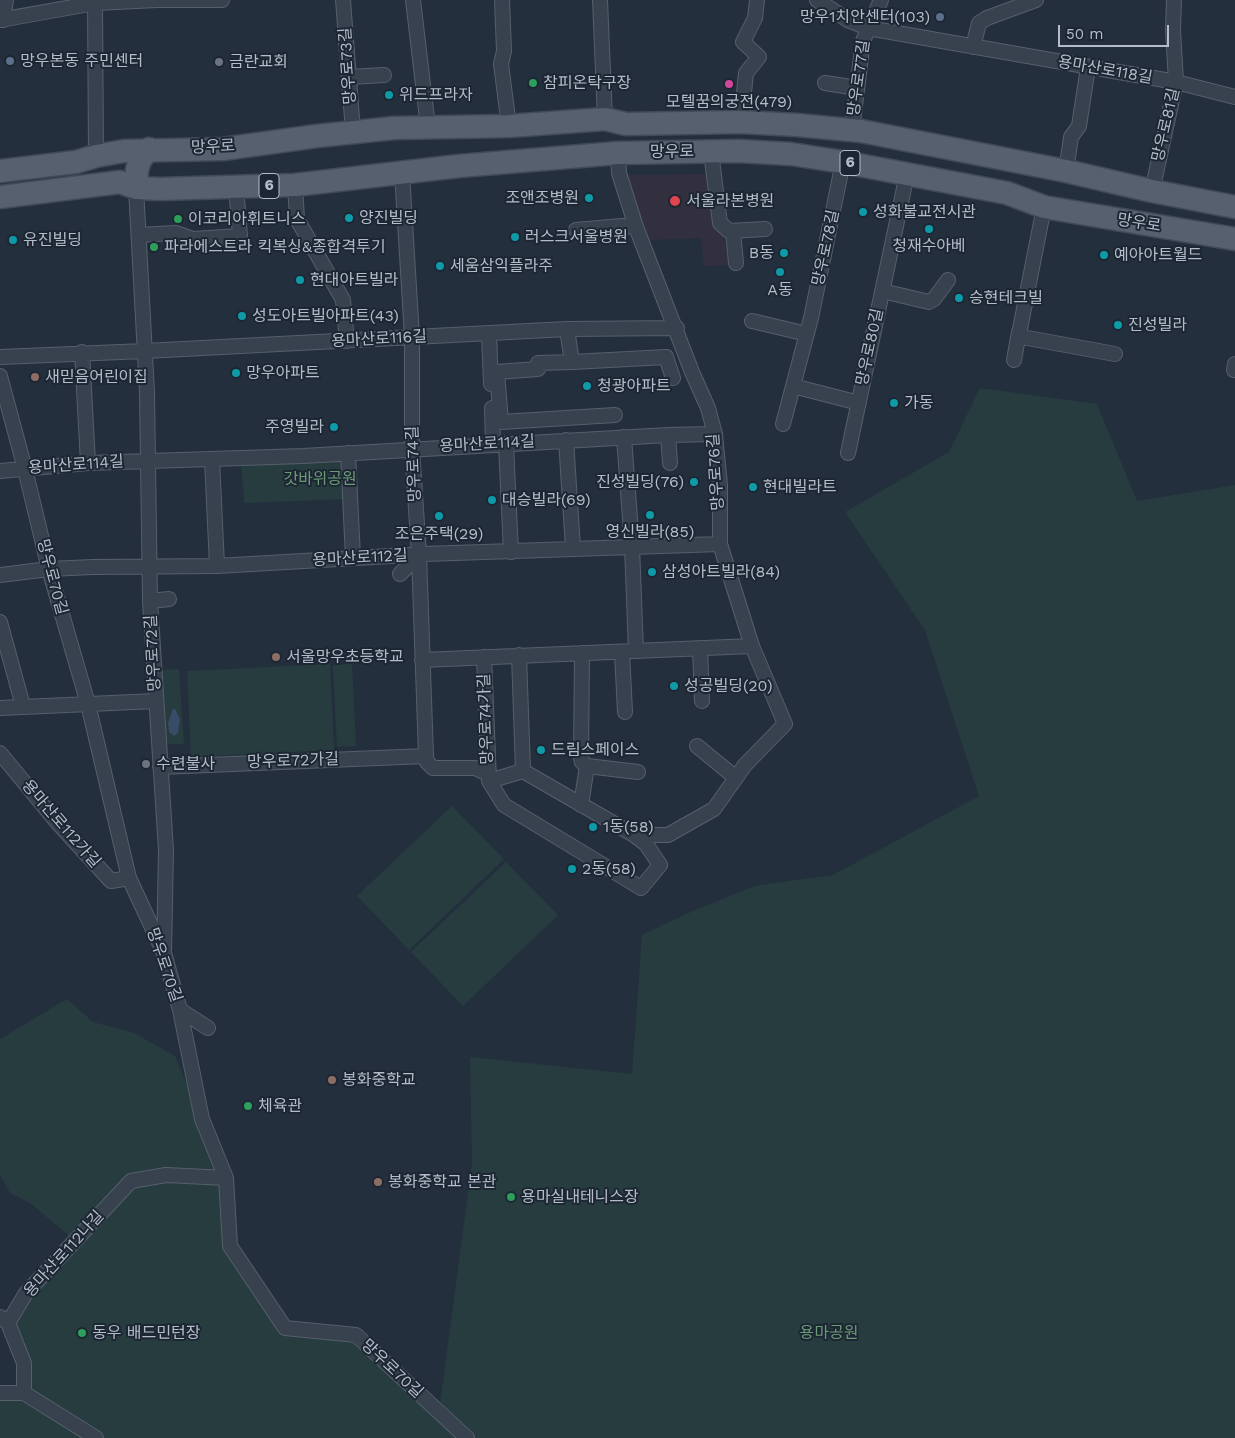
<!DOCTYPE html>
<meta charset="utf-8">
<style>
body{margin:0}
#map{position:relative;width:1235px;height:1438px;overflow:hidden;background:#242f3e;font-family:"Work Sans",sans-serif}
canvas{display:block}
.scale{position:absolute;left:1058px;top:25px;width:111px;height:22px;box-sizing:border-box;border:2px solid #b4bcc9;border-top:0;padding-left:6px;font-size:15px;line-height:18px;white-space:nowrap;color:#b4bcc9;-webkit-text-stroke:4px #1d2633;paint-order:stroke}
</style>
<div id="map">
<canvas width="1235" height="1438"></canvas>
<div class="scale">50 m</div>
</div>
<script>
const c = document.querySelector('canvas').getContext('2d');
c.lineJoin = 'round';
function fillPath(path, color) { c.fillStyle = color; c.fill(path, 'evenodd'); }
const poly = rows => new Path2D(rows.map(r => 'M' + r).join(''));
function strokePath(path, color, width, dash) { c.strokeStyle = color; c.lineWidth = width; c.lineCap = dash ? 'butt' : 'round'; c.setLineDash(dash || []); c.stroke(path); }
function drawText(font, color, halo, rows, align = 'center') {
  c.font = font + ' "Work Sans","Noto Sans KR",sans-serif'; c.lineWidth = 4; c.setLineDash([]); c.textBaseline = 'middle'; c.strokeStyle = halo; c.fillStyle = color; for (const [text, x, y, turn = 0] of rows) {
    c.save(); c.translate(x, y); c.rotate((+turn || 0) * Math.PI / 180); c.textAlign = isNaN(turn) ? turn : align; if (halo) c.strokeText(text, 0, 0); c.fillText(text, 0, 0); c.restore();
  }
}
fillPath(poly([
 [711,174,720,230,725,241,729,265,704,266,701,238,649,240,626,175]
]), '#32303f');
fillPath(poly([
 [980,388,1097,404,1137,501,1235,485,1235,1438,96,1438,24,1393,8,1323,75,1241,30,1203,10,1193,0,1175,0,1039,67,999,93,1022,134,1033,175,1056,226,1178,230,1246,284,1327,356,1335,439,1411,472,1163,470,1057,632,1074,642,935,686,914,754,886,833,875,979,796,925,630,845,512,949,452],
 [346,457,347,499,244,503,241,463],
 [330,664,334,750,191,757,187,671],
 [352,664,356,746,337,747,333,665],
 [179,669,184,744,166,744,161,670],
 [452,806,504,859,409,950,357,896],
 [506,862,558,915,463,1006,411,952],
 [23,1399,88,1438,0,1438,0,1400]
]), '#263c3f');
fillPath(poly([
 [173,709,175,709,180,719,178,733,174,736,169,732,168,723]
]), '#394c67');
const street = poly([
 [95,0,96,156],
 [343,0,353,132],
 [413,0,428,127],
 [502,0,504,51,501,64,509,126],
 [600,0,605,119],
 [817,0,848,20,868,28,1176,82,1235,97],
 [0,20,95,3,157,0,222,0],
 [3,20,6,0],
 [973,47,979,23,987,18,1036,0],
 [350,77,384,75],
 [825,83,857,88],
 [741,122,746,73,759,57,743,42,755,18,757,0],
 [852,130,863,41,881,0],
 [711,152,720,223,729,231,765,229],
 [1066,171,1071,137,1079,126,1088,67],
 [402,173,412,337,412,448,419,555,426,756,427,762,433,768,475,768,488,774],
 [295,185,297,219,343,300,347,341],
 [136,188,147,392,150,601,166,850,164,953],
 [1152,191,1176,82,1173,30,1174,0],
 [1044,207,1019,334,1022,337,1115,354],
 [576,230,622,226,636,227],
 [733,231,736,263],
 [139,235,176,233,193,239,240,236,236,187],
 [882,291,929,302,934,299,948,280],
 [752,321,807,334],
 [567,329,572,362,538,363,538,369,497,372,501,422,615,415],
 [489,334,491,384],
 [82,352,88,463],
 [0,357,145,351,567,329,677,328],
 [1014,360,1019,332],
 [572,362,666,357,673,378],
 [1234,370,1235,364],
 [0,376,25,469,49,569,88,704,129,878,164,953,180,1010,202,1119,226,1178,230,1246,285,1328,356,1335,467,1438],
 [793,386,859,403],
 [492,408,493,444],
 [783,424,811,318,843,162],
 [668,435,670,463],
 [624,437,632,546,636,651],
 [566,440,573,548],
 [506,444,511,552],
 [348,453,353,558],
 [848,453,907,174],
 [212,459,217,566],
 [0,471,88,463,303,456,668,435,715,434],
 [400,574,419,555],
 [0,575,49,569,93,567,217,566,425,554,720,544],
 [150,601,169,599],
 [0,622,23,706],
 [700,648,702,701],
 [622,652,625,712],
 [582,653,581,758,582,762,587,766],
 [519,655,523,771],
 [484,657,489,781,504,805,641,888,660,865,646,844,634,835],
 [422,660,752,646],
 [0,708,156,701],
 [697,746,736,778],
 [0,753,56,821,111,881,129,878],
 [160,767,426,756],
 [489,781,523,771,634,835,668,835,714,809,745,765,785,724,752,646,720,544,720,485,715,434,708,408,692,372,636,227,619,173,618,153],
 [581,805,587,766,638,772],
 [180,1010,208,1028],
 [0,1317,8,1323,24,1363,24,1393],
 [8,1323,26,1293,131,1181,166,1175,226,1178],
 [0,1393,24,1393,96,1438]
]);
const primary = poly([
 [0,171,76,162,96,156,124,151,223,149,317,136,394,128,509,126,605,119,626,124,741,122,797,125,861,131,1066,171,1152,191,1235,207],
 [136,188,137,170,140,160,149,149],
 [0,197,120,182,136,188,160,189,295,185,459,166,618,153,739,151,791,154,843,162,1007,193,1044,207,1235,239]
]);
strokePath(street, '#565f6c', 16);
strokePath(primary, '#414a57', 25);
strokePath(street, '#38414e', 14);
strokePath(primary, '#56606e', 22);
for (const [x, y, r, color] of [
 [940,17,5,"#5c6f8a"],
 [10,61,5,"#5c6f8a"],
 [219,62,5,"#6b7280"],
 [533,83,5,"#2e9e5b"],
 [729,84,5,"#d1479c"],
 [389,95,5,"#0f9aa8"],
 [589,198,5,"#0f9aa8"],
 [675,201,6,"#e0444e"],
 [863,212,5,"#0f9aa8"],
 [349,218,5,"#0f9aa8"],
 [178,219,5,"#2e9e5b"],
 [929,229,5,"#0f9aa8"],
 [515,237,5,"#0f9aa8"],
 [13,240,5,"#0f9aa8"],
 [154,247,5,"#2e9e5b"],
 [784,253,5,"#0f9aa8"],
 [1104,255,5,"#0f9aa8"],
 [440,266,5,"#0f9aa8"],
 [780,272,5,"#0f9aa8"],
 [300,280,5,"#0f9aa8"],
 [959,298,5,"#0f9aa8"],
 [242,316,5,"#0f9aa8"],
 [1118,325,5,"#0f9aa8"],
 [236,373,5,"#0f9aa8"],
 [35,377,5,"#8d6e63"],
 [587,386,5,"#0f9aa8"],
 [894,403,5,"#0f9aa8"],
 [334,427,5,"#0f9aa8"],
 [694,482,5,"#0f9aa8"],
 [753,487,5,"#0f9aa8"],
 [492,500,5,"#0f9aa8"],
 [650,515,5,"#0f9aa8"],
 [439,516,5,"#0f9aa8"],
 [652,572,5,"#0f9aa8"],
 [276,657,5,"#8d6e63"],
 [674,686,5,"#0f9aa8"],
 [541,750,5,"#0f9aa8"],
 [146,764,5,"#6b7280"],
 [593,827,5,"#0f9aa8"],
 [572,869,5,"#0f9aa8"],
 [332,1080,5,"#8d6e63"],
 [248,1106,5,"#2e9e5b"],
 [378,1182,5,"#8d6e63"],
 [511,1197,5,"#2e9e5b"],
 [82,1333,5,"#2e9e5b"]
]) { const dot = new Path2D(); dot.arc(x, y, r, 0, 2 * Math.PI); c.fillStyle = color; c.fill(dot); strokePath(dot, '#1d2633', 2); }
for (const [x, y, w] of [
 [850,163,20],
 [269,186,20]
]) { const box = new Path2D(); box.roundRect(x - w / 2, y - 12.5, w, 25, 4); c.fillStyle = '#1d2633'; c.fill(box); strokePath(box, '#b4bcc9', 1); }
drawText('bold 15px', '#b4bcc9', null, [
 ["6",850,163],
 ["6",269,186]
]);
drawText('16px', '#b4bcc9', '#1d2633', [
 ["망우1치안센터(103)",930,17,"right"],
 ["망우본동 주민센터",20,61],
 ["금란교회",229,62],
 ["참피온탁구장",543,83],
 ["위드프라자",399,95],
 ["모텔꿈의궁전(479)",729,102,"center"],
 ["조앤조병원",579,198,"right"],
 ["서울라본병원",686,201],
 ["성화불교전시관",873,212],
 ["양진빌딩",359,218],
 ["이코리아휘트니스",188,219],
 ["러스크서울병원",525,237],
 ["유진빌딩",23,240],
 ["청재수아베",929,246,"center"],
 ["파라에스트라 킥복싱&종합격투기",164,247],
 ["B동",774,253,"right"],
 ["예아아트월드",1114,255],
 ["세움삼익플라주",450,266],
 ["현대아트빌라",310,280],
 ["A동",780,290,"center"],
 ["승현테크빌",969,298],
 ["성도아트빌아파트(43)",252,316],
 ["진성빌라",1128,325],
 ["망우아파트",246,373],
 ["새믿음어린이집",45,377],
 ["청광아파트",597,386],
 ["가동",904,403],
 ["주영빌라",324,427,"right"],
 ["진성빌딩(76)",684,482,"right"],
 ["현대빌라트",763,487],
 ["대승빌라(69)",502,500],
 ["영신빌라(85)",650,532,"center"],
 ["조은주택(29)",439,534,"center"],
 ["삼성아트빌라(84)",662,572],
 ["서울망우초등학교",286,657],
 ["성공빌딩(20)",684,686],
 ["드림스페이스",551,750],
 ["수련불사",156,764],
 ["1동(58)",603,827],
 ["2동(58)",582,869],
 ["봉화중학교",342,1080],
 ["체육관",258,1106],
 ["봉화중학교 본관",388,1182],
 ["용마실내테니스장",521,1197],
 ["동우 배드민턴장",92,1333]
], 'left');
drawText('16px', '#b4bcc9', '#1d2633', [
 ["망우로73길",348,66,-94],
 ["용마산로118길",1105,70,10],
 ["망우로77길",859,78,-82],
 ["망우로81길",1166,125,-77],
 ["망우로",213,147,-3],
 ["망우로",672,152,-1],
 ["망우로",1139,223,9],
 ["망우로78길",826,248,-78],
 ["용마산로116길",379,339,-3],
 ["망우로80길",870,347,-78],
 ["용마산로114길",487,444,-3],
 ["망우로74길",414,464,-92],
 ["용마산로114길",76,465,-4],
 ["망우로76길",716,472,-94],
 ["용마산로112길",360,558,-3],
 ["망우로70길",52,577,75],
 ["망우로72길",153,653,-93],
 ["망우로74가길",486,719,-92],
 ["망우로72가길",293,761,-2],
 ["용마산로112가길",61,824,49],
 ["망우로70길",164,965,71],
 ["용마산로112나길",64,1254,-48],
 ["망우로70길",392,1369,43]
]);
drawText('16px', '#6b9a76', '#1d2633', [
 ["갓바위공원",320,479],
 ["용마공원",829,1333]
]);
</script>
